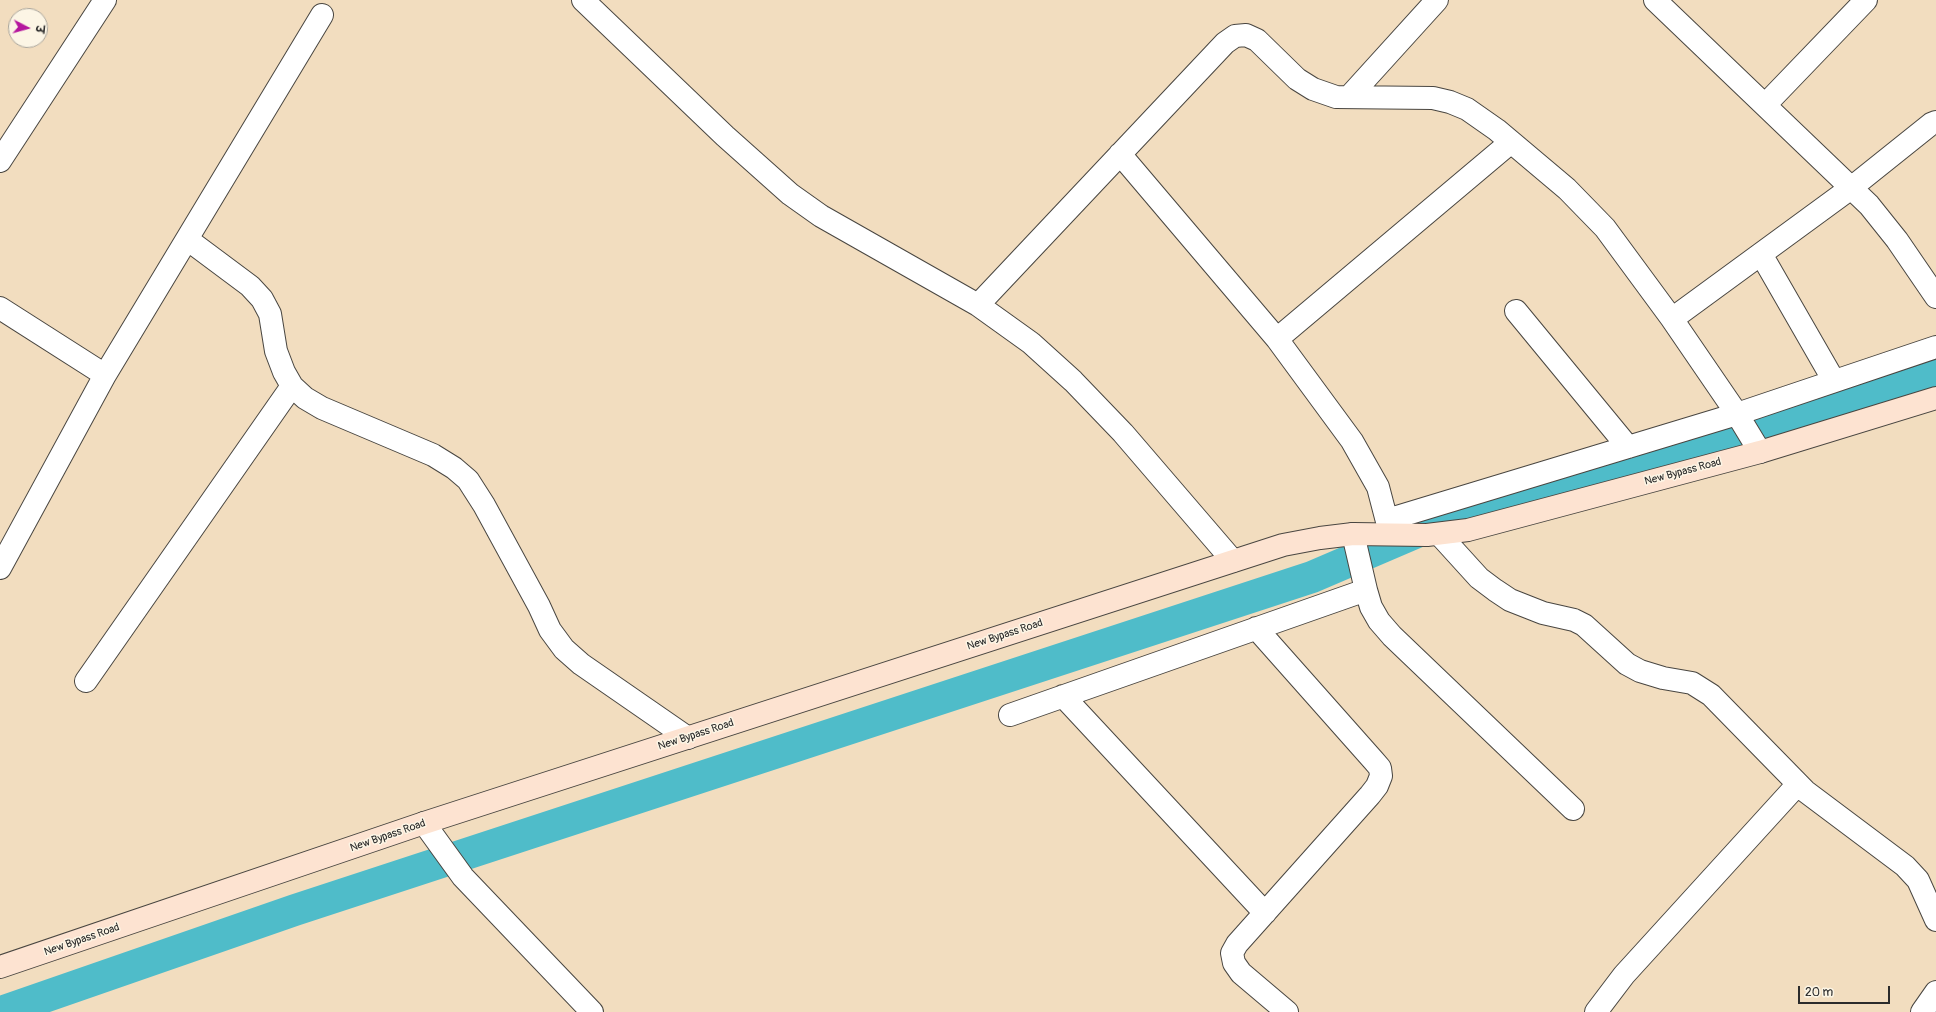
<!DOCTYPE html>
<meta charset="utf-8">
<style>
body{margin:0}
#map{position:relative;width:1936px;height:1012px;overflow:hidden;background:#f2ddbf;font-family:Pangolin,"Playpen Sans Deva",sans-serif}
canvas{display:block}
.north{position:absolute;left:8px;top:8px;width:40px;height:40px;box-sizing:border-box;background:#fcf5e5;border:1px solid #a8a49b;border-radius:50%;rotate:96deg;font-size:11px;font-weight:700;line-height:16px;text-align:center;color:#2b2b2b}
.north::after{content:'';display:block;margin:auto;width:14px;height:18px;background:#b5179e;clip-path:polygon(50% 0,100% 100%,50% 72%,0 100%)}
.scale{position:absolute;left:1798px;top:986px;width:92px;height:18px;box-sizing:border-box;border:2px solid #2b2b2b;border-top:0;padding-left:5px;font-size:12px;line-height:14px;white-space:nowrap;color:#2b2b2b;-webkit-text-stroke:3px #fcf5e5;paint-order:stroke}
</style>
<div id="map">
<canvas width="1936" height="1012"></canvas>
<div class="north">उ</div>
<div class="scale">20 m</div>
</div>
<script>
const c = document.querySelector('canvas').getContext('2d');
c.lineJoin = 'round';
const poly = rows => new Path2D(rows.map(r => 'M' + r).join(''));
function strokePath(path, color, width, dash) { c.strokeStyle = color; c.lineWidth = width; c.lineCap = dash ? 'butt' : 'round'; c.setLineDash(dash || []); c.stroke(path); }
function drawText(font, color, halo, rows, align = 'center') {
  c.font = font + ' Pangolin,sans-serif'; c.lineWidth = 3; c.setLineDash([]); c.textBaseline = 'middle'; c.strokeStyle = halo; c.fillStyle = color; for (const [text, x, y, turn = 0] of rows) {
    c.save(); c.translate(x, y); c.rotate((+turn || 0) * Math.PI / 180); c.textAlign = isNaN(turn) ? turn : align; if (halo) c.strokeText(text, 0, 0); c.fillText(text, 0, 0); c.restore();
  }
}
strokePath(poly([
 [1,1012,295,910,1312,577,1445,520,1842,402,1936,372]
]), '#4fbcc9', 32);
const minor = poly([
 [583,0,725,136,790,194,821,216,978,305,1031,343,1073,381,1123,433,1233,561],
 [1655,0,1869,205,1897,240,1936,297],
 [1349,97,1437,0],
 [1765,105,1866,0],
 [1120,154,1277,339,1352,441,1378,487,1390,533],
 [0,161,105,0],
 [187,239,250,286,262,299,270,314,276,351,284,372,292,386,305,398,322,408,433,455,454,468,468,480,484,505,539,606,550,630,564,649,581,664,688,738],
 [1761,254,1834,381],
 [978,305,1225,43,1235,36,1246,35,1257,40,1297,79,1313,89,1336,97,1433,98,1450,102,1467,109,1497,130,1567,189,1605,228,1672,319,1737,414,1760,452],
 [0,308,105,375],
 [1516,311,1628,447],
 [1672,319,1851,188,1931,124,1936,122],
 [1277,339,1511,142],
 [1387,520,1737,414,1936,347],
 [1353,534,1366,590,1371,607,1379,621,1392,636,1573,809],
 [1439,534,1479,578,1495,590,1510,600,1543,613,1574,620,1584,625,1627,664,1640,671,1663,678,1692,683,1711,695,1805,791,1905,866,1918,880,1936,920],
 [0,568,105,375,322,15],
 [1256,628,1374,761,1380,768,1381,776,1377,786,1370,795,1237,944,1232,953,1234,963,1241,973,1287,1012],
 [86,681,292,386],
 [1063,696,1265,913],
 [1010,715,1366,590],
 [424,823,463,877,592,1012],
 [1596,1012,1624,975,1798,784],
 [1922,1012,1936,992]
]);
const secondary = poly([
 [0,967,424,823,1283,545,1320,538,1353,534,1427,535,1468,530,1760,452,1936,398]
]);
strokePath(minor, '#494641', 24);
strokePath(secondary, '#494641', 24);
strokePath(minor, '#fff', 22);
strokePath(secondary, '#fde3d1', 22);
drawText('11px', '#2b2b2b', '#fcf5e5', [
 ["New Bypass Road",1683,472,-15],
 ["New Bypass Road",1005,635,-18],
 ["New Bypass Road",696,735,-18],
 ["New Bypass Road",388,836,-19],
 ["New Bypass Road",82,940,-19]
]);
</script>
